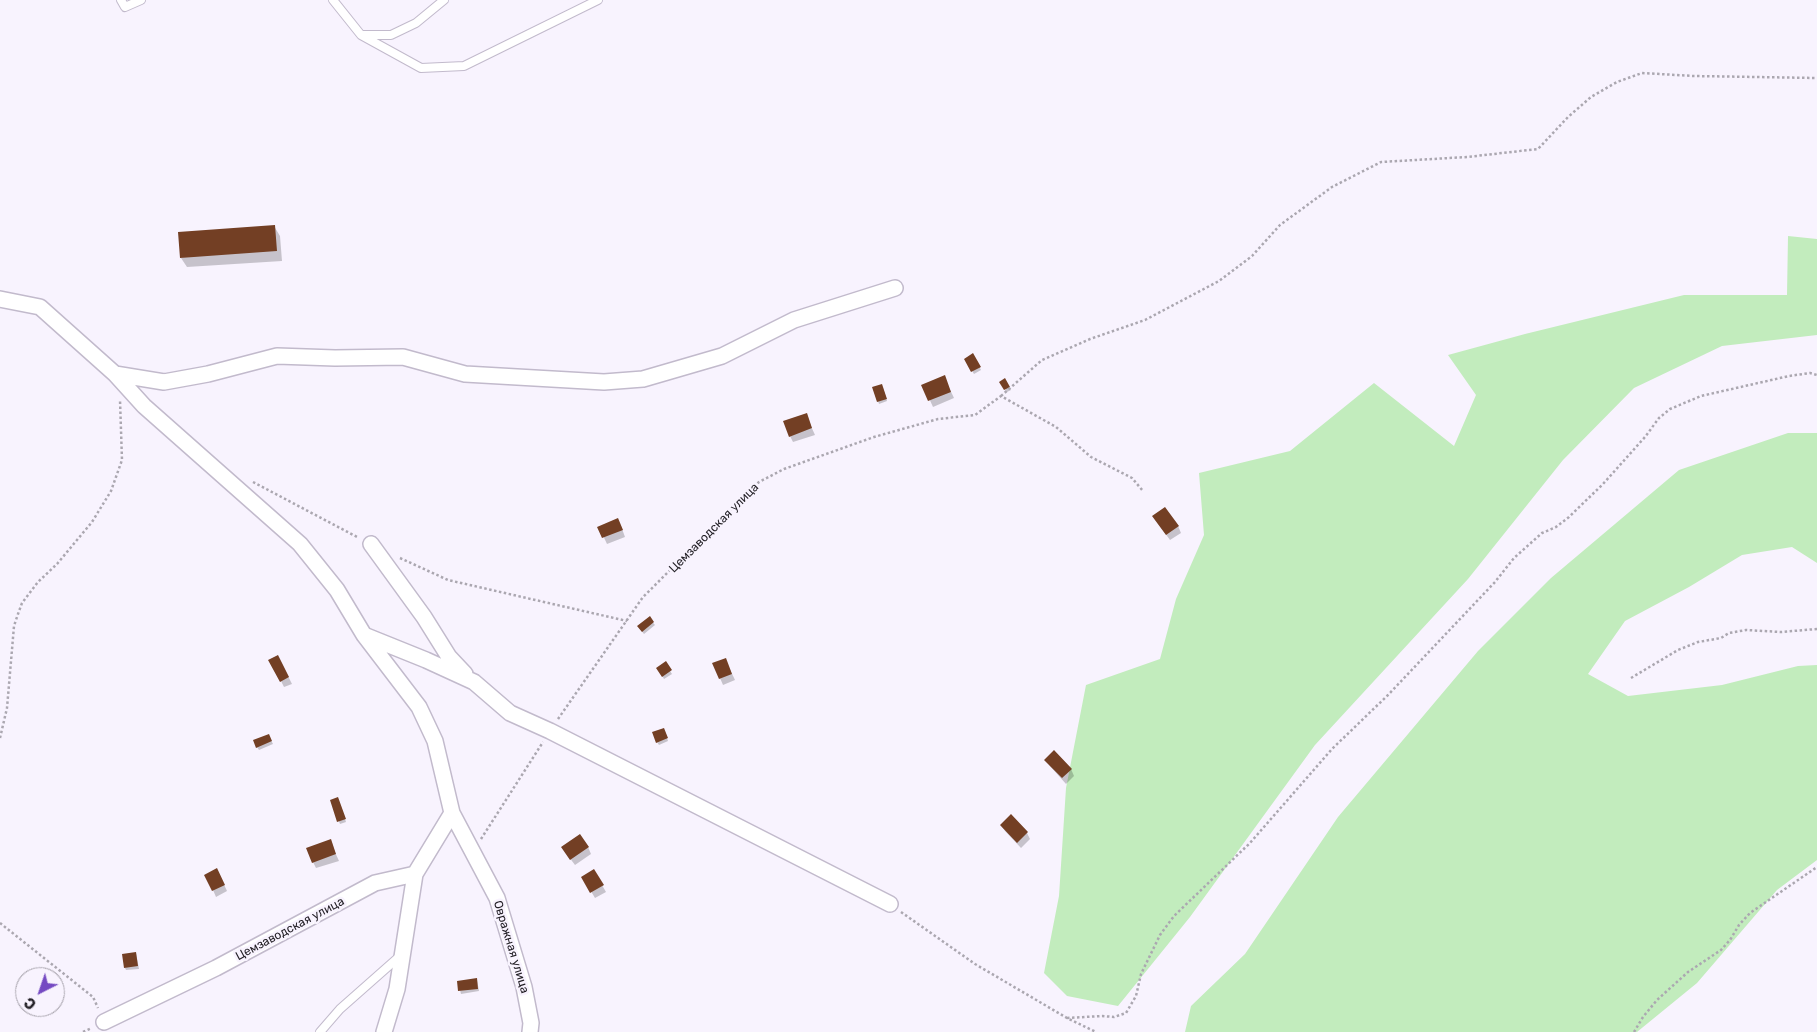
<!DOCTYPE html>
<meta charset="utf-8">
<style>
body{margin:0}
#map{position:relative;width:1817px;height:1032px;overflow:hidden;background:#f8f3fe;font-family:Rubik,sans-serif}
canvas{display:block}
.north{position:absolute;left:15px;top:967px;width:50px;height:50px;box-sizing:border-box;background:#f8f3fe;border:1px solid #a39fa8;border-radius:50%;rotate:221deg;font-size:14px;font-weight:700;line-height:20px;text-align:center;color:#232026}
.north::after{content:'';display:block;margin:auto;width:18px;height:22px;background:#754ac2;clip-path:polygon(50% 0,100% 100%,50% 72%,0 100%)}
</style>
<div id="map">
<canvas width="1817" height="1032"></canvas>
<div class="north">С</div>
</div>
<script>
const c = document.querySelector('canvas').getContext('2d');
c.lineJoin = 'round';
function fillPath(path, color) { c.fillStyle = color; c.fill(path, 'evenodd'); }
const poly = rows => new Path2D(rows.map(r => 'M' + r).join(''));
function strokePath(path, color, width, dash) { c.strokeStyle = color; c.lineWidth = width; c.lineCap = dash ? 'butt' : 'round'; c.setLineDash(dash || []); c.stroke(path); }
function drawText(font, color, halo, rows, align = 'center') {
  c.font = font + ' Rubik,sans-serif'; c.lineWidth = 5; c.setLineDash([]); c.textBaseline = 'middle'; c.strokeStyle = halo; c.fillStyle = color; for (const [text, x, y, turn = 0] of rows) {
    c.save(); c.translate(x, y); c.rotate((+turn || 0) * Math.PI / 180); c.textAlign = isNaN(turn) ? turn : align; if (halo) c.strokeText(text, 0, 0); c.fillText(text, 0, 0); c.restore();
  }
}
fillPath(poly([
 [1788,236,1817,239,1817,335,1722,346,1634,388,1563,460,1468,579,1315,745,1190,917,1118,1006,1067,996,1044,973,1059,896,1066,788,1086,685,1160,659,1176,599,1204,535,1199,473,1290,451,1374,383,1454,446,1476,395,1448,355,1525,334,1684,295,1787,295],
 [1788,433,1817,433,1817,563,1792,547,1742,555,1689,587,1625,621,1588,674,1628,696,1722,685,1798,666,1817,665,1817,860,1777,890,1697,983,1637,1032,1185,1032,1191,1006,1245,954,1338,817,1478,651,1551,578,1679,470]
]), '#c2ecbd');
fillPath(poly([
 [274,226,280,236,282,261,187,267,181,258],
 [973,355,981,370,974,374,965,359],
 [944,377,954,398,933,407,923,385],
 [1005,380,1011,390,1007,392,1001,382],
 [883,388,887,401,879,404,878,401],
 [806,415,815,435,793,442,790,436],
 [1157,522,1178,526,1181,533,1170,540],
 [621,526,625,537,607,544,599,527],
 [649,618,655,625,644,634,640,629],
 [725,659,735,680,723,685,714,664],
 [281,662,292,684,284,687,281,681],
 [665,663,672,674,664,679,658,668],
 [665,732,668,741,659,745,657,742],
 [270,738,273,744,259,750,257,747],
 [1046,760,1071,769,1074,776,1066,784,1050,766],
 [331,801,339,801,346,822,340,824],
 [1001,825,1027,833,1030,839,1021,848,1005,831],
 [330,841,339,861,316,868,313,862],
 [588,847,591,854,575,865,566,853],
 [594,871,606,892,595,898,583,878],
 [220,876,227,891,216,897,213,890],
 [136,953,139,969,126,970,125,968],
 [477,980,479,991,461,994,458,982]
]), '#0003');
fillPath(poly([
 [275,225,277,251,180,258,178,232],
 [973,353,981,367,971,372,964,359],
 [945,375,951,392,928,401,921,385],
 [1005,378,1010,387,1004,390,999,382],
 [882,384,887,399,877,402,872,387],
 [807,413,812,428,789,437,783,421],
 [1165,507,1179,526,1166,535,1152,516],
 [618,518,623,530,602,538,597,527],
 [650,616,654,622,642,632,637,626],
 [278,655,289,677,280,682,268,660],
 [726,658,732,674,719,679,712,663],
 [666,661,672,670,662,677,656,668],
 [664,728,668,738,656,743,652,732],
 [269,734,272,741,256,748,253,740],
 [1054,750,1072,769,1062,778,1044,760],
 [338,797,346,819,337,822,330,800],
 [1011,814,1028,832,1017,843,1000,825],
 [580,834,589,847,570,860,561,847],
 [331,839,336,854,312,863,306,848],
 [217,868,225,885,212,891,204,875],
 [594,869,604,885,590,893,581,877],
 [136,952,138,966,124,968,122,954],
 [477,978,478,989,458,991,457,981]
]), '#733f24');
const lane = poly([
 [121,0,125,7,141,0],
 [333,0,361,35,421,68,464,66,598,0],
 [363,35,391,35,416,23,444,0],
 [320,1032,340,1009,400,956]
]);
const street = poly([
 [0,299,40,307,115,374,144,406,300,544,337,590,364,635,419,707,435,741,452,813,497,898,524,987,531,1023,530,1032],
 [115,374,164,382,208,374,277,356,335,358,403,357,465,374,604,382,643,379,722,356,794,320,895,288],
 [371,544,424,617,449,657,465,674],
 [364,635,426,660,474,682,510,713,550,731,890,904],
 [104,1022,216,968,375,883,415,874,452,813],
 [384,1032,397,989,415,874]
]);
strokePath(lane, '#c2bacc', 10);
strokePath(street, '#c2bacc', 18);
strokePath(poly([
 [1001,396,1042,360,1090,339,1145,320,1219,281,1252,256,1280,225,1332,187,1381,162,1467,157,1538,149,1568,117,1591,97,1617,82,1642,73,1694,76,1817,78],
 [253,482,359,538],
 [400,558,448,580,627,621],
 [1631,678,1678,650,1698,642,1721,638,1729,633,1746,630,1781,632,1817,629],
 [558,719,643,597,759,482,784,469,874,437,938,419,975,415,1001,396,1056,427,1091,457,1132,478,1143,491],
 [0,738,7,708,14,626,18,614,22,603,38,582,57,564,92,522,111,491,122,460,120,400],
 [481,839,543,742],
 [901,912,975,964,1067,1018,1096,1032],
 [0,923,93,997,98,1008],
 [1067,1018,1102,1016,1114,1017,1126,1013,1136,996,1141,974,1160,935,1174,916,1250,843,1332,749,1388,695,1495,582,1514,558,1542,533,1556,527,1569,517,1603,484,1645,437,1659,418,1670,409,1701,396,1789,376,1810,373,1817,375],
 [83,1032,92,1028],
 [1634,1032,1643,1017,1657,1000,1688,972,1721,950,1730,940,1739,925,1750,913,1817,867]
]), '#aba7b0', 2.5, [2.5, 2.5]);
strokePath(lane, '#fff', 8);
strokePath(street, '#fff', 15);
drawText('12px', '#232026', '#f8f3fe', [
 ["Цемзаводская улица",714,528,-45],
 ["Цемзаводская улица",290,929,-28],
 ["Овражная улица",511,947,73]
]);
</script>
